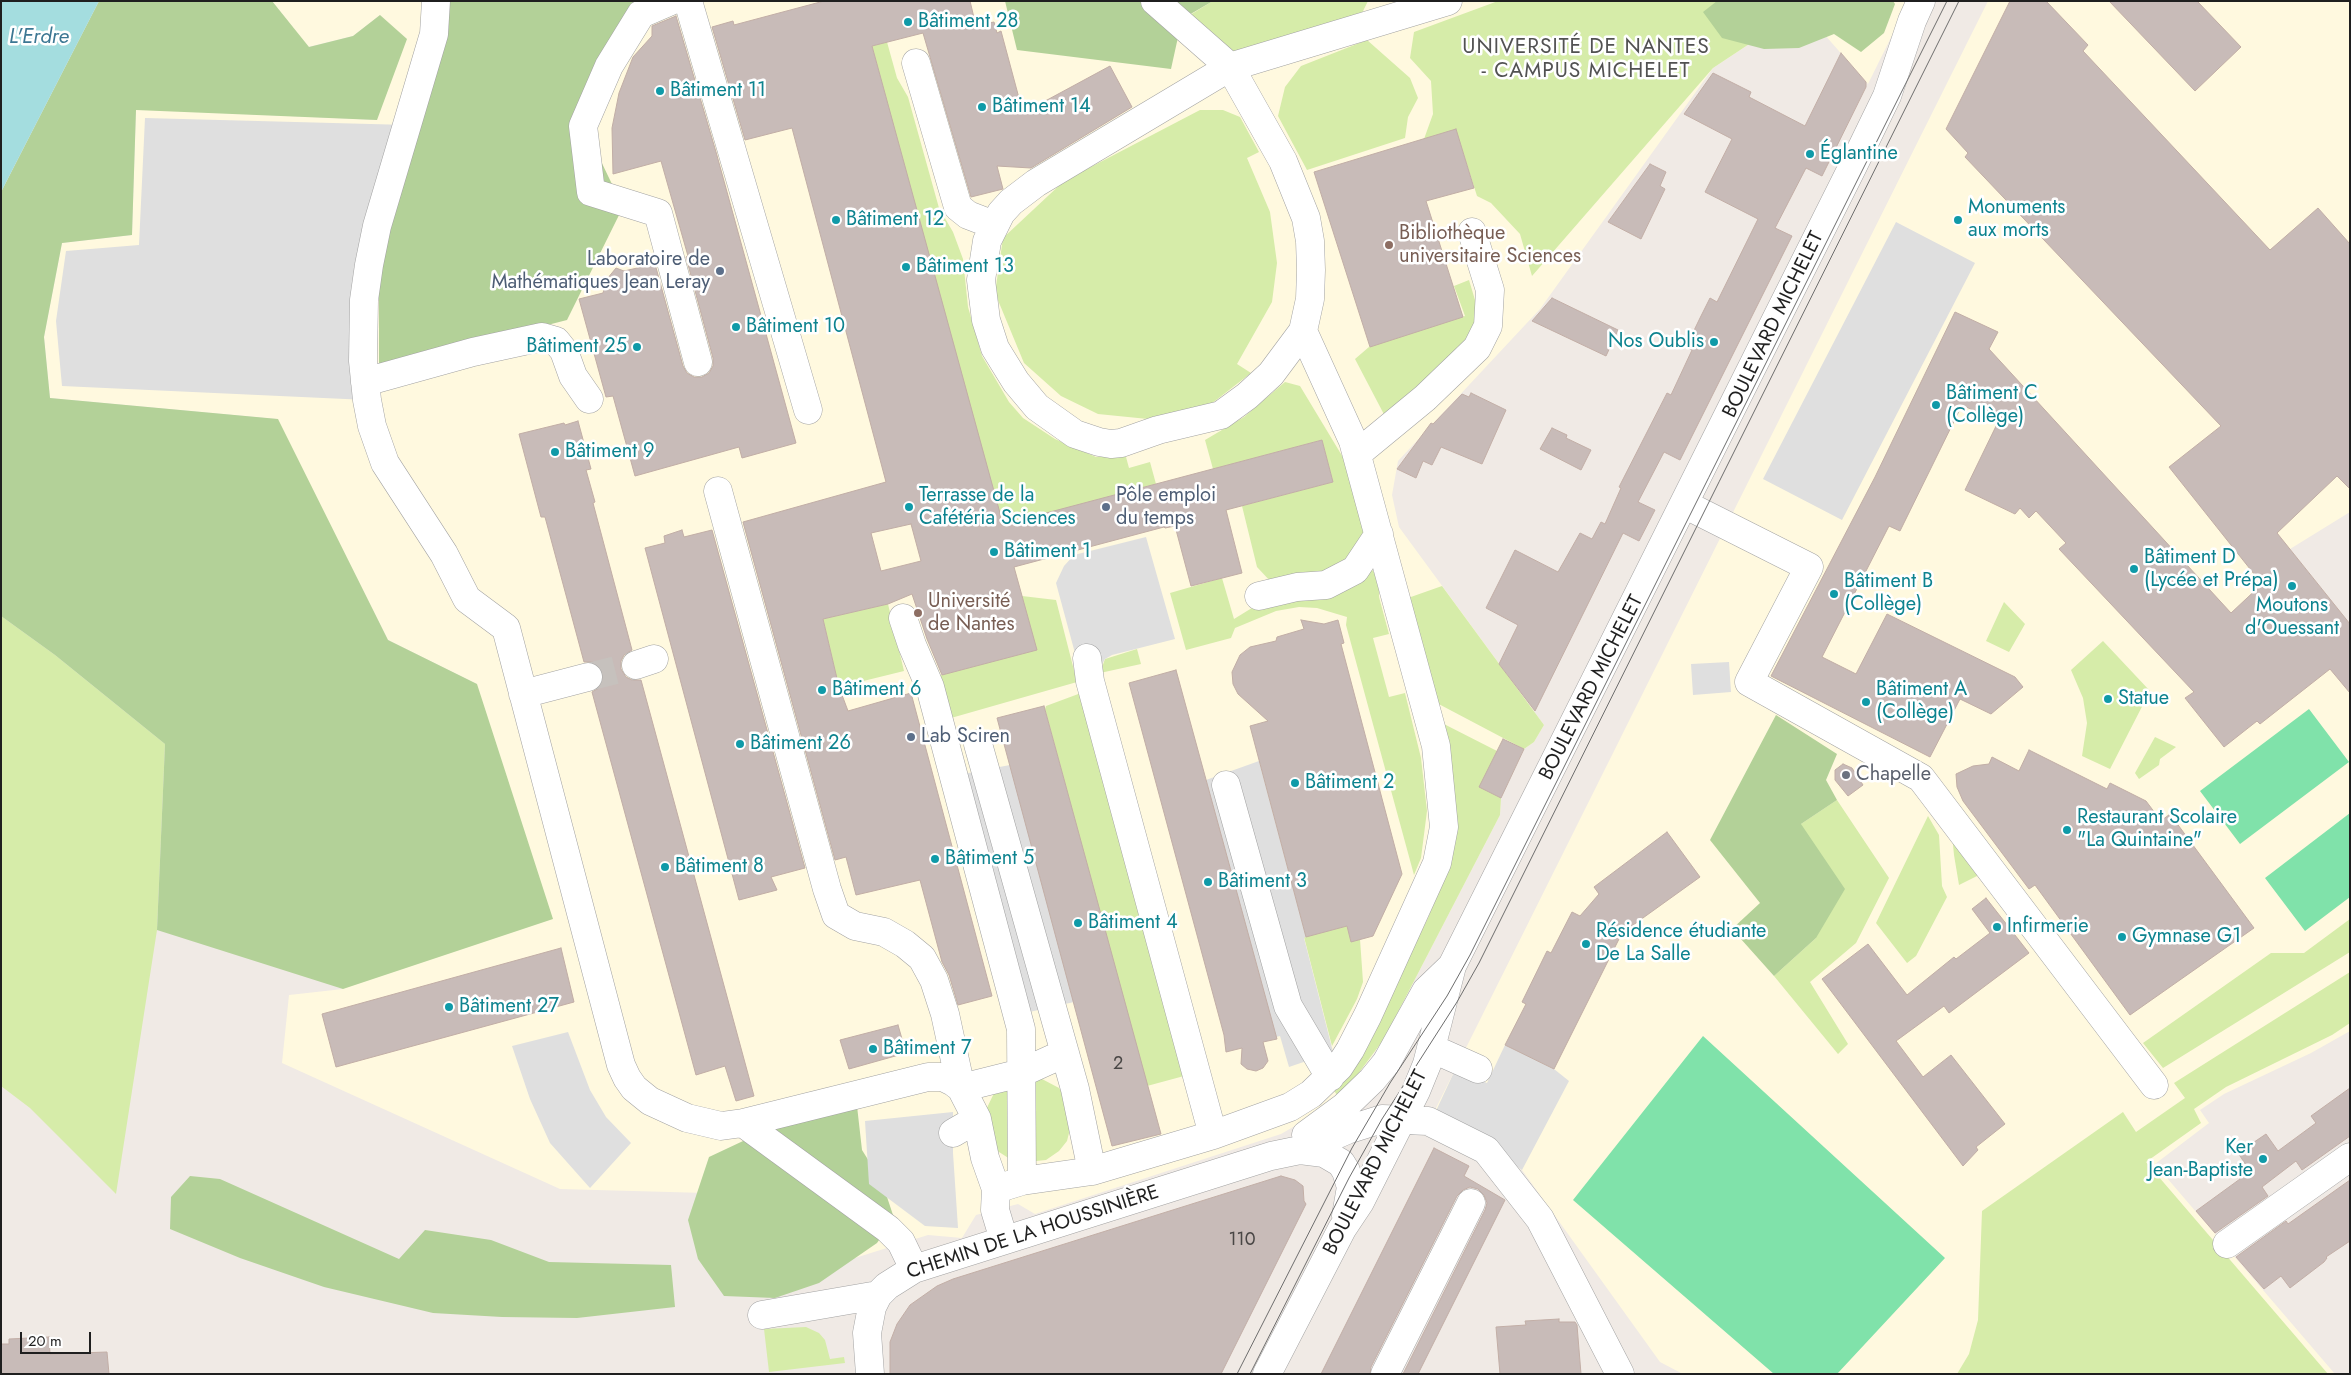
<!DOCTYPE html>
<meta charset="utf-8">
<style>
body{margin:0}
#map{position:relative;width:2351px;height:1375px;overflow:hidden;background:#f0eae5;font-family:Jost,sans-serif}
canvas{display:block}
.frame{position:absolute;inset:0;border:2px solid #1f1f1f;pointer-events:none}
.scale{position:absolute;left:20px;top:1332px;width:71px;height:22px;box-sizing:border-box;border:2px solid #1f1f1f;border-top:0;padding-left:6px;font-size:15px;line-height:18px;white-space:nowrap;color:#1f1f1f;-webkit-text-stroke:4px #fff;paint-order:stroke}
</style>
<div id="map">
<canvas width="2351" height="1375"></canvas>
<div class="frame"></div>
<div class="scale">20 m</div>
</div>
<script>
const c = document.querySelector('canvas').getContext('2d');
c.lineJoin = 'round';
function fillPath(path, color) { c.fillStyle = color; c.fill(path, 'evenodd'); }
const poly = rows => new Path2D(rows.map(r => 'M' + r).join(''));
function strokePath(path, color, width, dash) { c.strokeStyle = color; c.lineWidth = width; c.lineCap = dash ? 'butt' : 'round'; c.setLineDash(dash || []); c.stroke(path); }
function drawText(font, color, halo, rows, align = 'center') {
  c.font = font + ' Jost,sans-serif'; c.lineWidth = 5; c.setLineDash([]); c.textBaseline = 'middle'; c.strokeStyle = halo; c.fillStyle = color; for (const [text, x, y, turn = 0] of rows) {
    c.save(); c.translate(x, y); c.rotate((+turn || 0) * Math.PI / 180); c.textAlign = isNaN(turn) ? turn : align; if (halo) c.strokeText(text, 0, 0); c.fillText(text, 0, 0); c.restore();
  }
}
fillPath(poly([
 [272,1,1909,1,1868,84,1802,9,1713,68,1540,309,1398,461,1392,495,1399,527,1544,725,1534,742,1524,749,1501,798,1500,815,1384,1039,1368,1062,1346,1088,1307,1119,1281,1134,1035,1214,1018,1204,976,1215,962,1238,928,1235,855,1258,768,1274,706,1193,560,1189,282,1063,289,995,343,989,477,684,388,640,277,419,50,398,44,337,62,243,132,235,136,109,377,120,380,15,353,36,308,47],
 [1988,1,2350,1,2350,512,2290,549,2350,624,2350,1031,2311,1053,2224,1094,2200,1110,2209,1123,2155,1164,2335,1374,1683,1374,1660,1362,1522,1170,1434,1112]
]), '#fff9df');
fillPath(poly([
 [1213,1,1368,1,1361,15,1237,54,1185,18],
 [1498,1,1887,1,1802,9,1713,68,1532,276,1520,234,1491,203,1477,196,1456,130,1424,139,1433,114,1431,81,1410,58,1414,32],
 [1367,40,1410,78,1418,98,1408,117,1405,138,1307,170,1278,116,1285,87,1301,66],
 [887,42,897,78,908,97,939,208,953,232,963,259,968,307,982,356,1009,402,1023,418,1055,439,1096,457,1126,457,1129,468,1150,462,1156,484,1015,522,998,513,872,46],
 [1200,110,1223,110,1240,117,1259,152,1247,158,1270,212,1277,263,1272,302,1237,364,1251,373,1202,411,1148,419,1098,414,1061,396,1024,363,995,293,1003,238,1064,181],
 [1469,280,1478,310,1470,340,1388,422,1355,359,1369,347,1465,316,1454,286],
 [1285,382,1300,386,1344,459,1369,539,1354,564,1272,583,1257,567,1242,506,1333,482,1322,440,1213,469,1205,440,1244,417],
 [1370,567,1379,579,1379,597,1389,634,1373,638,1389,697,1405,693,1421,758,1427,811,1421,858,1414,875,1346,625,1347,617,1317,608,1299,607,1276,611,1235,628,1231,638,1186,650,1170,593,1222,578,1234,619,1260,603],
 [1442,586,1544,725,1534,742,1524,749,1433,701,1408,598],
 [1022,596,1056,600,1077,682,944,720,934,677,1036,650],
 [2004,602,2025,624,2009,652,1986,641],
 [888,604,904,671,839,687,823,619],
 [1,616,55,655,165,744,157,930,116,1194,30,1108,1,1086],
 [2103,641,2150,691,2110,769,2082,756,2087,723,2083,698,2071,670],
 [1137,649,1141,664,1100,673,1105,659],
 [1081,693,1184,1076,1147,1086,1045,709,1046,706],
 [1440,722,1497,751,1480,787,1501,798,1500,815,1384,1039,1355,1078,1337,1095,1333,1089,1396,982,1428,918,1449,864],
 [2155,737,2176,747,2160,759,2159,765,2139,779,2135,773],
 [1837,800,1889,878,1856,943,1810,982,1848,1044,1838,1054,1774,976,1816,938,1801,824],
 [1928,816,1939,835,1942,886,1947,897,1916,956,1907,963,1876,923],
 [1951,824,1985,872,1959,885,1954,855],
 [2350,919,2350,952,2163,1068,2143,1043,2271,953,2304,953],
 [1347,926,1351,941,1360,939,1363,982,1357,999,1332,1046,1304,937],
 [2350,972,2350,1023,2332,1035,2226,1087,2194,1109,2201,1123,2146,1162,2328,1374,1957,1374,1969,1354,1978,1320,1982,1211,2123,1112,2136,1132,2185,1098,2174,1083],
 [1032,1077,1042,1079,1059,1088,1068,1101,1072,1121,1067,1141,1059,1151,1046,1160,1036,1161],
 [1014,1079,1013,1161,996,1150,984,1114,996,1089],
 [806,1327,819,1333,825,1340,830,1359,844,1357,845,1363,769,1372,764,1329]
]), '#d6eca9');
fillPath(poly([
 [99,1,272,1,309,47,353,36,380,15,407,39,377,120,136,110,132,235,62,243,44,337,50,398,278,419,388,640,477,684,553,919,343,989,157,930,165,744,55,655,1,616,1,192],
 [448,1,642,1,595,95,597,153,623,207,567,320,379,368,379,276,403,169],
 [1005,1,1213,1,1182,19,1171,69,1017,50],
 [1717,1,1893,1,1895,4,1884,33,1861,52,1834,34,1799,48,1764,49,1722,38,1703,12],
 [1776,715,1837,754,1826,780,1837,800,1801,824,1845,889,1816,938,1774,976,1732,929,1760,903,1710,840],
 [857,1106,862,1150,882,1182,894,1218,877,1243,819,1283,775,1298,724,1296,698,1259,688,1220,709,1157,775,1126],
 [190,1176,220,1179,399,1259,425,1230,491,1240,549,1262,671,1265,675,1307,577,1318,502,1317,433,1313,324,1287,240,1258,170,1229,171,1197]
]), '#b3d198');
fillPath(poly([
 [2309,709,2349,762,2240,844,2200,791],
 [2350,813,2350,897,2305,931,2265,878],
 [1703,1036,1945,1258,1837,1374,1774,1374,1573,1200]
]), '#80e2aa');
fillPath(poly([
 [145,118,408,125,377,273,367,400,62,386,56,321,66,251,139,245],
 [1896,222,1975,263,1842,520,1763,479],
 [1146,537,1175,639,1112,655,1105,659,1100,668,1082,679,1056,583,1064,566,1074,555],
 [1729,662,1731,692,1693,695,1691,664],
 [1259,761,1306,937,1304,938,1333,1052,1289,1067,1280,1036,1276,1037,1206,780],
 [1010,765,1074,1002,1025,1013,963,774],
 [568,1032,590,1090,606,1117,631,1143,590,1188,550,1143,530,1099,512,1046],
 [1505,1045,1554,1069,1569,1081,1522,1170,1435,1113,1455,1070,1487,1083],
 [953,1112,953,1153,958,1228,925,1226,869,1184,865,1121]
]), '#dfdfdf');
fillPath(poly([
 [1,1,99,1,1,192]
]), '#a4dddf');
const building = poly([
 [824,1,970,1,976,26,994,22,997,33,1001,31,1023,113,1110,66,1132,107,1031,168,997,166,1003,189,971,197,923,33,872,46,1000,513,1001,525,1322,440,1333,482,1226,510,1242,573,1191,586,1175,526,1165,528,1164,527,1014,567,1037,650,942,675,927,639,912,594,888,604,823,619,839,687,848,711,911,693,992,996,958,1005,949,975,942,962,920,880,856,895,846,857,835,860,743,522,886,482,792,128,745,140,712,27,733,21,734,25,824,1],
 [911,524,921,561,881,571,871,533,911,524],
 [2010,1,2046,1,2088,45,2083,51,2270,250,2318,208,2350,244,2350,489,2337,476,2277,533,2350,624,2350,693,2330,669,2260,724,2257,721,2224,747,2185,698,2194,692,2059,549,2066,543,2036,511,2029,518,2020,508,2015,514,1965,490,1998,422,1962,405,1900,531,1889,526,1822,657,1856,674,1887,614,2015,677,2023,687,1991,714,1960,699,1930,757,1771,676,1875,477,1955,312,1998,332,1989,349,2231,613,2262,584,2169,467,2221,426,1965,157,1968,153,1946,129,2010,1],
 [2109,1,2197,1,2241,47,2195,91,2109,1],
 [676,16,716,152,796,443,742,458,739,447,635,476,613,396,606,397,579,299,603,293,607,279,616,268,624,271,655,264,683,366,687,373,694,377,702,377,709,373,713,366,713,358,686,257,688,256,661,161,613,174,612,128,619,93,633,57,652,36,652,26,676,16],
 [1841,53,1866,82,1866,87,1822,176,1806,168,1775,228,1792,236,1680,460,1664,452,1638,502,1655,510,1639,541,1623,533,1535,711,1499,664,1518,625,1486,608,1515,550,1558,572,1580,533,1592,539,1601,522,1605,524,1621,488,1619,487,1667,393,1671,395,1692,350,1686,347,1700,318,1710,298,1717,302,1758,219,1705,192,1732,139,1684,114,1713,73,1751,92,1749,97,1805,126,1841,53],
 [1456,129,1474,188,1426,201,1463,317,1370,347,1314,172,1456,129],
 [1650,164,1666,172,1660,186,1665,189,1641,239,1608,222,1650,164],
 [1552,298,1618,330,1606,356,1532,321,1552,298],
 [1471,393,1506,410,1482,464,1441,447,1432,465,1423,461,1416,478,1397,469,1431,423,1433,424,1462,394,1469,397,1471,393],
 [578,421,591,469,586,470,595,502,593,503,632,650,624,655,621,661,621,669,626,677,632,680,641,680,754,1096,736,1101,725,1066,696,1075,592,692,599,688,603,682,603,673,599,666,593,662,584,662,545,517,541,517,519,434,564,423,565,425,578,421],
 [1552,428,1567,435,1566,438,1591,450,1581,470,1540,449,1552,428],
 [682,530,684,537,712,530,805,868,771,877,777,890,739,900,645,548,665,543,664,536,682,530],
 [1301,620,1324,624,1338,620,1344,643,1341,644,1402,874,1373,936,1351,942,1347,926,1306,937,1250,726,1268,721,1238,694,1233,684,1232,672,1240,655,1250,647,1276,641,1277,637,1304,629,1301,620],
 [1176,670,1277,1039,1263,1042,1268,1061,1263,1068,1256,1071,1247,1069,1241,1064,1242,1048,1226,1052,1224,1035,1129,683,1176,670],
 [1044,706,1161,1134,1112,1146,997,718,1044,706],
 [1503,739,1524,749,1501,798,1479,787,1503,739],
 [2029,750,2107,789,2110,783,2146,801,2161,821,2170,814,2254,928,2130,1015,2035,885,2029,889,1963,801,1957,787,1956,774,1973,766,1989,764,1992,757,2019,771,2029,750],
 [1843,764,1852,768,1863,785,1848,796,1835,780,1835,770,1843,764],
 [1667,832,1700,877,1622,933,1554,1069,1505,1045,1526,1004,1522,1002,1547,951,1551,953,1572,912,1580,916,1599,894,1594,887,1667,832],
 [1986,898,2029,953,1949,1013,1944,1006,1896,1041,1923,1077,1951,1055,2005,1124,1976,1147,1978,1150,1963,1166,1822,979,1868,944,1907,995,1954,957,1956,959,1990,933,1972,909,1986,898],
 [561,948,574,1002,336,1067,322,1014,561,948],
 [898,1025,906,1053,849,1069,840,1040,898,1025],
 [2350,1088,2350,1136,2302,1170,2296,1161,2262,1187,2268,1196,2215,1233,2196,1211,2240,1179,2238,1176,2248,1168,2238,1153,2266,1134,2278,1151,2316,1123,2311,1116,2350,1088],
 [1434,1148,1469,1166,1464,1176,1505,1200,1418,1374,1403,1374,1485,1210,1487,1203,1484,1195,1478,1189,1470,1187,1463,1190,1457,1196,1371,1367,1370,1374,1321,1374,1434,1148],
 [1281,1176,1295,1180,1303,1186,1304,1201,1306,1204,1221,1374,890,1374,890,1342,897,1324,910,1305,937,1286,953,1279,1281,1176],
 [2350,1180,2350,1241,2326,1257,2327,1258,2324,1262,2290,1288,2281,1276,2264,1289,2236,1257,2286,1221,2288,1224,2350,1180],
 [1559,1319,1559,1322,1575,1322,1577,1325,1581,1374,1500,1374,1496,1327,1526,1325,1525,1321,1559,1319],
 [49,1337,50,1354,107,1352,109,1374,1,1374,1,1344,9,1344,9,1339,49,1337]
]);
fillPath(building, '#c8bbb8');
strokePath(building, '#c2aea6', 1);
strokePath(poly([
 [588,677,636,665]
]), '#c6c1bd', 28, [28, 14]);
const minor = poly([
 [436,1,434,34,377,226,369,265,364,300,363,361,367,400,372,426,385,463,444,554,467,599,506,628,621,1065,627,1078,634,1088,650,1101,687,1118,721,1126,743,1123,928,1077,943,1077,953,1082,961,1088,977,1119,985,1158,996,1189,995,1210,1004,1240],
 [671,1,641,14,609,66,583,126,591,192,658,213,698,362],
 [688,1,808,410],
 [1155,1,1230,67,1036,183,1011,202,1001,213,987,241,981,280,986,320,995,348,1016,382,1037,407,1075,434,1099,442,1111,444,1121,443,1158,430,1221,415,1247,396,1271,374,1303,331],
 [916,63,958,207,968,215,994,225],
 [365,382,473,352,542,337,556,341,564,351,573,376,589,399],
 [1357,454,1425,398,1477,348,1488,326,1490,290,1472,232],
 [718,491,827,889,836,915,855,926,884,932,905,944,922,958,934,980,945,1014,961,1088,1021,1073,1065,1053],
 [1684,504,1809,567,1749,682,1921,778,2154,1085],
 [1259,596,1297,587,1326,585,1355,570,1379,534],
 [903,618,912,645,930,687,1021,1029,1022,1181],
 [1087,658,1090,681,1213,1135],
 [636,665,654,659],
 [523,694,588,677],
 [978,744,1075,1089,1092,1171],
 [1226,785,1288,1006,1330,1077],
 [1431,1048,1478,1069],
 [743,1123,888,1229,901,1242,914,1269],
 [953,1133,977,1119],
 [1306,1135,1344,1107,1372,1080,1386,1063,1426,991,1451,967],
 [1300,1150,1347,1130,1382,1119,1428,1121,1486,1150,1540,1219,1620,1374],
 [996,1189,1022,1181,1092,1171,1213,1135,1290,1107,1311,1094,1339,1067,1350,1050,1368,1015,1437,863,1444,827,1436,746,1353,441,1303,331,1310,299,1311,270,1310,241,1306,218,1283,161,1230,67,1448,1],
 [2227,1244,2350,1157],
 [762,1315,878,1295],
 [870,1374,867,1333,872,1307,878,1295,887,1286,914,1269,1271,1156,1300,1150,1324,1153,1341,1163,1346,1171,1351,1187,1346,1216],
 [1267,1374,1342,1229,1360,1202,1416,1091,1427,1064,1452,966,1853,166,1887,96,1912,21,1921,1],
 [1385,1374,1471,1203]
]);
strokePath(minor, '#a3a3a3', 29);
strokePath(minor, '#fff', 28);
strokePath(poly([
 [1237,1374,1352,1148,1390,1083,1447,996,1470,955,1947,1],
 [1250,1374,1349,1178,1382,1119,1457,1002,1479,963,1959,1]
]), '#6d6d6d', 1);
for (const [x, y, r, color] of [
 [908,22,5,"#0f9aa8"],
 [660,91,5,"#0f9aa8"],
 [982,107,5,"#0f9aa8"],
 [1810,154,5,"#0f9aa8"],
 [836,220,5,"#0f9aa8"],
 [1958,220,5,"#0f9aa8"],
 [1389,245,5,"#8d6e63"],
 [906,267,5,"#0f9aa8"],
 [720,271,5,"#5c6f8a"],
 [736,327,5,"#0f9aa8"],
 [1714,342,5,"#0f9aa8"],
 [637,347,5,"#0f9aa8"],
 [1936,405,5,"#0f9aa8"],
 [555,452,5,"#0f9aa8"],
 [909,507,5,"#0f9aa8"],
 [1106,507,5,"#5c6f8a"],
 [994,552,5,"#0f9aa8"],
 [2134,569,5,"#0f9aa8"],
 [2292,586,5,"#0f9aa8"],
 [1834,594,5,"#0f9aa8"],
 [918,613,5,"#8d6e63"],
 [822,690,5,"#0f9aa8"],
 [2108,699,5,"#0f9aa8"],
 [1866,702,5,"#0f9aa8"],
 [911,737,5,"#5c6f8a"],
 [740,744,5,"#0f9aa8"],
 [1846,775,5,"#6b7280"],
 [1295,783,5,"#0f9aa8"],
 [2067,830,5,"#0f9aa8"],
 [935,859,5,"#0f9aa8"],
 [665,867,5,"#0f9aa8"],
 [1208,882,5,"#0f9aa8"],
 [1078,923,5,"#0f9aa8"],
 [1997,927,5,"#0f9aa8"],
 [2122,937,5,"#0f9aa8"],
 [1586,944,5,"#0f9aa8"],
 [449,1007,5,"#0f9aa8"],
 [873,1049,5,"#0f9aa8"],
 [2263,1159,5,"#0f9aa8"]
]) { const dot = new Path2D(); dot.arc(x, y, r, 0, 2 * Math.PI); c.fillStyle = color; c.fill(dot); strokePath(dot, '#fff', 2); }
drawText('18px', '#494645', null, [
 ["2",1118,1065],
 ["110",1242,1241]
]);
drawText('20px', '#0d838f', '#fff', [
 ["Bâtiment 28",918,22],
 ["Bâtiment 11",670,91],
 ["Bâtiment 14",992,107],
 ["Églantine",1820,154],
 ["Monuments",1968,208],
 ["aux morts",1968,231],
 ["Bâtiment 12",846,220],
 ["Bâtiment 13",916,267],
 ["Bâtiment 10",746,327],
 ["Nos Oublis",1704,342,"right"],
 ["Bâtiment 25",627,347,"right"],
 ["Bâtiment C",1946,394],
 ["(Collège)",1946,417],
 ["Bâtiment 9",565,452],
 ["Terrasse de la",919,496],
 ["Cafétéria Sciences",919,519],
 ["Bâtiment 1",1004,552],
 ["Bâtiment D",2144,558],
 ["(Lycée et Prépa)",2144,581],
 ["Bâtiment B",1844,582],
 ["(Collège)",1844,605],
 ["Moutons",2292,606,"center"],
 ["d'Ouessant",2292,629,"center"],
 ["Bâtiment 6",832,690],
 ["Bâtiment A",1876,690],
 ["(Collège)",1876,713],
 ["Statue",2118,699],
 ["Bâtiment 26",750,744],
 ["Bâtiment 2",1305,783],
 ["Restaurant Scolaire",2077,818],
 ["\"La Quintaine\"",2077,841],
 ["Bâtiment 5",945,859],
 ["Bâtiment 8",675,867],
 ["Bâtiment 3",1218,882],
 ["Bâtiment 4",1088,923],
 ["Infirmerie",2007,927],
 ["Résidence étudiante",1596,932],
 ["De La Salle",1596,955],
 ["Gymnase G1",2132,937],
 ["Bâtiment 27",459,1007],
 ["Bâtiment 7",883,1049],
 ["Ker",2253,1148,"right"],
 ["Jean-Baptiste",2253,1171,"right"]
], 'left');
drawText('20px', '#785e54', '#fff', [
 ["Bibliothèque",1399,234],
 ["universitaire Sciences",1399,257],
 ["Université",928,602],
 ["de Nantes",928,625]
], 'left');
drawText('20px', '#4e5e75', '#fff', [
 ["Laboratoire de",710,260,"right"],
 ["Mathématiques Jean Leray",710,283,"right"],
 ["Pôle emploi",1116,496],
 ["du temps",1116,519],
 ["Lab Sciren",921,737]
], 'left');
drawText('20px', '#1f1f1f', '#fff', [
 ["BOULEVARD MICHELET",1774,325,-64],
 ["BOULEVARD MICHELET",1592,688,-63],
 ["BOULEVARD MICHELET",1376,1163,-63],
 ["CHEMIN DE LA HOUSSINIÈRE",1033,1233,-18]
]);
drawText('20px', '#5b616d', '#fff', [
 ["Chapelle",1856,775]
], 'left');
drawText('italic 21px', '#3c7793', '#fff', [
 ["L'Erdre",39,38]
]);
c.letterSpacing = '1px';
drawText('21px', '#525252', '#fff', [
 ["UNIVERSITÉ DE NANTES",1586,48],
 ["- CAMPUS MICHELET",1586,72]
]);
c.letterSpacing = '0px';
</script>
